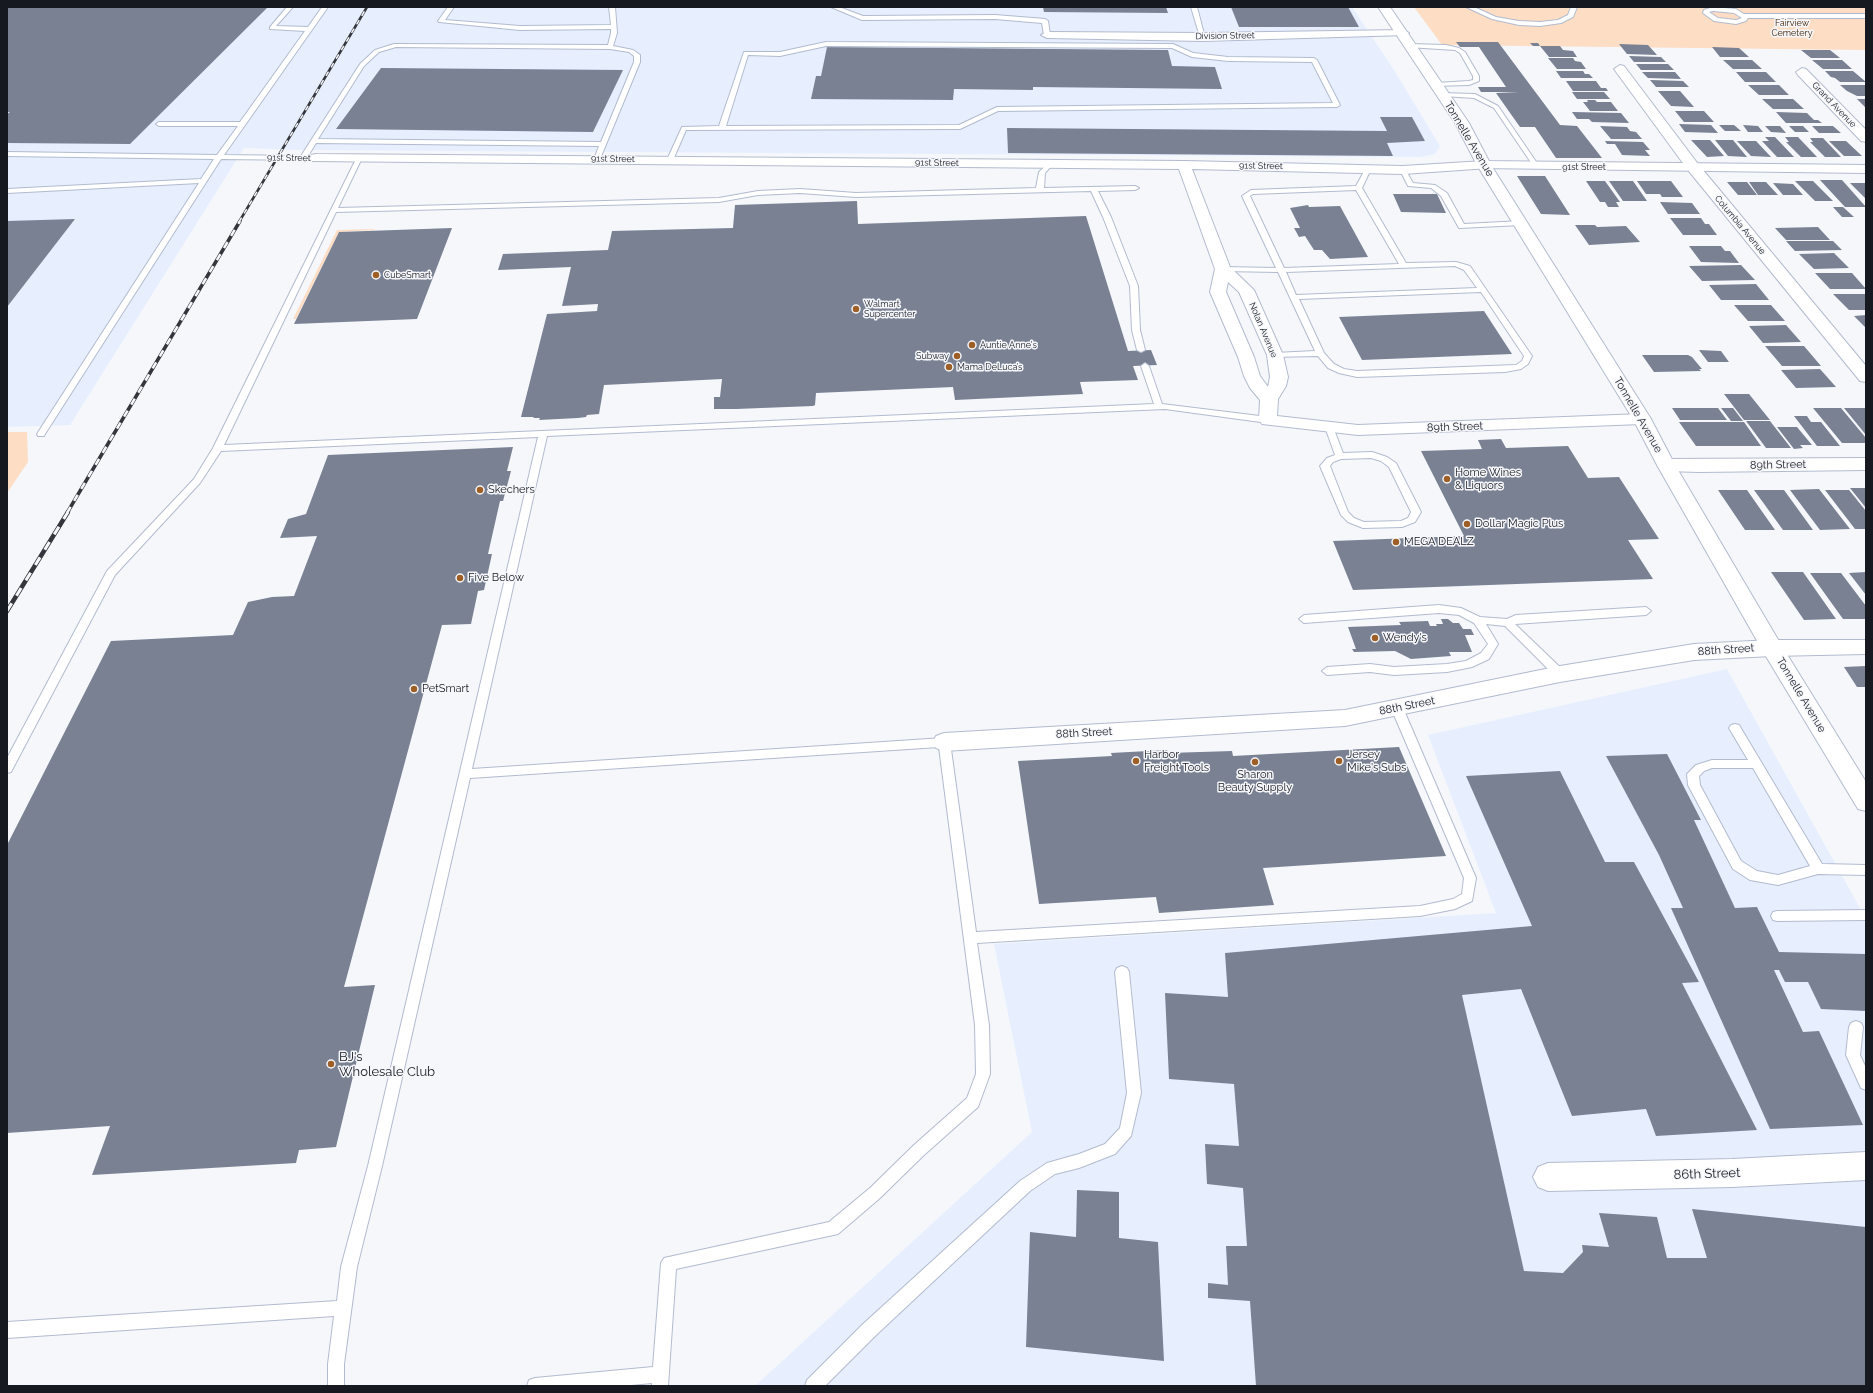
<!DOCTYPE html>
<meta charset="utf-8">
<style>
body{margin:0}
#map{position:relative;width:1873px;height:1393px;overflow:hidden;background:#f5f7fb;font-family:Raleway,sans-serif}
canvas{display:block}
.frame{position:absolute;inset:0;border:8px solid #161920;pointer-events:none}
</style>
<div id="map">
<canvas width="1873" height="1393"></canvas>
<div class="frame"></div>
</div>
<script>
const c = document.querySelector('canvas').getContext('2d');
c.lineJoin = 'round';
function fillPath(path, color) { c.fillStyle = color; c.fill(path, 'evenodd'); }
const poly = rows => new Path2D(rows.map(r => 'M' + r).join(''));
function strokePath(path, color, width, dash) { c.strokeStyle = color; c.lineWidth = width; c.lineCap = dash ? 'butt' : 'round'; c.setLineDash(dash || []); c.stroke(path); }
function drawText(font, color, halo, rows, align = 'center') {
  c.font = font + ' Raleway,sans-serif'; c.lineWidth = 3; c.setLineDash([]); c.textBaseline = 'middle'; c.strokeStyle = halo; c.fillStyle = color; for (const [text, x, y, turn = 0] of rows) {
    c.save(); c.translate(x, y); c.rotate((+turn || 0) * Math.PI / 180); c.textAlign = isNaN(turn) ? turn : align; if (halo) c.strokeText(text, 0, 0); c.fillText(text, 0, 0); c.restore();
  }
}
fillPath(poly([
 [7,7,1352,7,1394,70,1440,146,1435,154,1421,157,296,150,244,148,70,425,7,427],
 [1727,669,1866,919,1866,1386,755,1386,1032,1132,994,944,1496,913,1428,735]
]), '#e7efff');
fillPath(poly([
 [1414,7,1866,7,1866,50,1442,45],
 [375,229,374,230,339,232,296,319,293,319,337,230],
 [7,432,27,432,28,462,7,493]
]), '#fdddc4');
fillPath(poly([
 [7,7,268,7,130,144,7,143,7,114,10,112,7,112],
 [1043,7,1166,7,1168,13,1044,12],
 [1231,7,1348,7,1359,27,1239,27],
 [1456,42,1498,42,1560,125,1577,126,1602,158,1556,158,1535,127,1520,127,1496,93,1519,92,1481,92,1478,87,1506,87,1479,47,1460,47],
 [1530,43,1538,43,1540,46,1560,46,1563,50,1573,51,1577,57,1549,57,1540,46,1533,46],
 [1619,44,1648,45,1657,55,1627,54],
 [827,47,1168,50,1172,66,1215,67,1222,89,1033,87,1033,90,954,89,953,100,811,99,816,76,821,76],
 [1712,47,1739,48,1749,57,1720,57],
 [1801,50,1830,50,1840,58,1811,58],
 [1629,56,1661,57,1666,62,1634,62],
 [1548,58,1573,58,1575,61,1581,62,1586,69,1557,69],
 [1723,60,1752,60,1762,69,1733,69],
 [1812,60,1842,60,1852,69,1823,69],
 [1636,64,1668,64,1674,70,1641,70],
 [381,68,623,70,593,132,336,129],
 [1556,71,1583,71,1585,74,1589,74,1593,78,1561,78],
 [1825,71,1853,71,1866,82,1840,82,1835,78,1831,77],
 [1642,72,1675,72,1681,79,1648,78],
 [1736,72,1766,72,1776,82,1745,82],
 [1650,80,1683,81,1689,87,1656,87],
 [1566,81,1596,81,1601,88,1606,88,1608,91,1573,91],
 [1748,85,1779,85,1789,95,1759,95],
 [1840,85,1866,85,1866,96,1857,96,1847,91],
 [1658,91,1680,91,1694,107,1671,106],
 [1572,92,1604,92,1610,99,1577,99],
 [1762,99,1793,99,1804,109,1773,109],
 [1857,99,1866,99,1866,108],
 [1587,100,1595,100,1597,102,1611,102,1618,111,1590,111,1583,102,1588,102],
 [1675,111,1704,111,1714,122,1684,122],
 [1572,112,1621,113,1629,123,1592,122,1589,119,1577,119],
 [1776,112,1807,113,1814,120,1818,120,1822,123,1786,123],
 [1380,117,1412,117,1425,141,1387,143,1393,156,1008,153,1007,128,1387,131],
 [1679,124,1711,125,1718,133,1685,132],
 [1719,125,1734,125,1741,131,1725,131],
 [1743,125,1758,126,1763,132,1748,132],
 [1600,126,1627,127,1630,131,1636,132,1642,139,1611,139],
 [1765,126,1780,126,1786,133,1771,132],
 [1789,126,1803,126,1809,132,1795,132],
 [1812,126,1833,126,1841,133,1819,133],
 [1765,137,1775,137,1794,157,1777,157,1762,141,1769,141],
 [1785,137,1798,137,1817,157,1801,157,1786,142,1789,142],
 [1810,138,1823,138,1841,157,1825,157,1810,142,1813,142],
 [1691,140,1710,140,1724,156,1707,157],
 [1715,140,1733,140,1747,157,1728,156],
 [1605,141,1643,142,1650,150,1645,150,1650,156,1622,155,1615,144,1607,144],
 [1737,141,1756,141,1771,157,1751,156],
 [1829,141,1846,141,1862,156,1844,156],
 [1517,176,1545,176,1570,215,1541,214],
 [1820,180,1842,180,1866,207,1845,207],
 [1586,181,1605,181,1620,202,1616,202,1619,207,1608,207,1605,202,1600,202],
 [1609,181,1633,181,1647,201,1623,201],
 [1637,181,1671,181,1683,197,1662,197,1660,194,1646,194],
 [1795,181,1813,181,1833,201,1815,201],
 [1727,182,1747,182,1757,195,1738,195],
 [1749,182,1766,182,1778,195,1758,195],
 [1773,183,1793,184,1803,195,1783,195],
 [1850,183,1866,183,1866,199],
 [1393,194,1437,194,1446,213,1401,212],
 [857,201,858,224,1086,216,1128,351,1151,350,1157,365,1133,366,1138,380,1080,382,1083,394,955,400,953,387,816,393,815,405,813,406,736,409,714,409,714,397,720,397,722,379,604,385,599,414,587,415,586,417,578,418,539,420,540,418,533,418,534,417,521,417,547,314,597,311,598,304,562,306,571,267,498,270,503,254,608,250,612,231,733,228,735,205],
 [1660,202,1692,203,1700,214,1668,214],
 [1308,205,1309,207,1340,206,1368,257,1330,259,1322,250,1314,250,1305,236,1299,237,1294,228,1300,228,1290,208],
 [1833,207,1843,207,1854,217,1842,217],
 [1670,218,1701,218,1705,224,1709,224,1717,235,1683,235],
 [75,219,7,307,7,221],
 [1575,225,1595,225,1597,227,1626,226,1640,242,1589,245],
 [1818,227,1830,240,1786,240,1775,228],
 [452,228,417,319,294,324,339,232],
 [1786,241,1833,241,1842,250,1795,251],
 [1689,246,1721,246,1725,251,1730,251,1739,263,1701,262],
 [1834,253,1849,268,1814,269,1799,254],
 [1741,265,1755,280,1702,281,1689,266],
 [1815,273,1852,273,1866,289,1830,289],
 [1756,284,1769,300,1721,300,1709,285],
 [1833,294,1866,294,1866,310,1849,310],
 [1734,305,1771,305,1785,321,1748,321],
 [1484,311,1512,354,1362,360,1339,317],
 [1866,315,1866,328,1854,316],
 [1786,325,1801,342,1763,343,1749,326],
 [1765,346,1804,346,1821,366,1782,366],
 [1699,350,1721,351,1729,362,1708,362],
 [1642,355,1688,355,1692,357,1702,369,1699,369,1701,371,1654,372],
 [1820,369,1836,387,1796,388,1781,370],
 [1724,394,1749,394,1770,420,1744,420],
 [1672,408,1718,408,1727,420,1680,420],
 [1721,408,1733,408,1743,421,1731,421],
 [1813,408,1841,408,1866,438,1866,443,1842,443],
 [1844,408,1866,408,1866,435],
 [1794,416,1807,416,1811,422,1821,422,1840,446,1817,446],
 [1746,421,1770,421,1791,448,1766,448],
 [1679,422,1744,422,1761,446,1696,446],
 [1777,427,1797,427,1812,445,1800,445,1803,448,1794,449],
 [1501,439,1506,448,1568,446,1588,478,1619,477,1659,539,1628,540,1653,579,1353,590,1333,541,1464,536,1421,451,1482,449,1478,440],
 [513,447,507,471,511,471,503,501,500,501,488,554,492,554,484,590,478,591,471,624,442,625,344,987,375,985,336,1147,299,1150,296,1163,92,1175,110,1126,7,1133,7,845,111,641,233,635,248,602,272,597,294,596,317,536,280,538,288,519,306,514,328,455],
 [1850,488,1866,488,1866,508],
 [1819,489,1850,529,1820,530,1790,490],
 [1718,490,1747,490,1775,530,1745,530],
 [1754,490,1784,490,1813,530,1783,530],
 [1825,490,1849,490,1866,511,1866,529,1855,529],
 [1771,572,1803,572,1836,619,1804,620],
 [1866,572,1866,595,1849,573],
 [1810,573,1841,573,1866,606,1866,619,1843,619],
 [1441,619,1448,619,1453,623,1459,623,1463,629,1471,629,1474,635,1465,635,1472,652,1449,652,1451,656,1411,659,1395,651,1354,652,1352,649,1356,649,1348,627,1401,625,1399,622,1428,621,1430,626,1437,626,1436,624,1443,624],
 [1866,666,1866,687,1857,687,1844,667],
 [1399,747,1446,856,1263,868,1274,905,1159,913,1156,897,1039,904,1018,761,1112,756,1111,753,1167,750,1168,753,1232,751,1233,756],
 [1667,754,1701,820,1694,820,1735,908,1757,907,1779,952,1866,954,1866,1011,1821,1009,1808,982,1785,982,1779,970,1774,970,1803,1032,1819,1031,1863,1125,1770,1129,1671,908,1683,908,1659,855,1606,756],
 [1560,771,1605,862,1634,862,1699,982,1682,983,1757,1130,1656,1136,1646,1109,1572,1116,1521,989,1462,995,1524,1271,1563,1273,1583,1252,1582,1245,1609,1247,1599,1213,1657,1217,1667,1258,1707,1258,1692,1209,1866,1227,1866,1386,1256,1386,1250,1301,1208,1298,1208,1283,1228,1285,1226,1246,1247,1246,1243,1188,1207,1184,1205,1144,1239,1146,1234,1084,1169,1079,1165,993,1228,997,1225,953,1532,926,1466,776],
 [1077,1190,1119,1192,1119,1238,1158,1242,1164,1361,1026,1347,1030,1232,1076,1237]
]), '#798193');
const lane = poly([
 [287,7,293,7,276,26,308,27,322,7,328,7,224,155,301,156,360,64,375,50,394,44,608,45,611,33,611,29,520,30,439,22,438,21,448,7,454,7,445,20,520,26,611,25,609,7,615,7,617,33,613,46,633,50,640,55,640,62,600,159,597,161,594,159,599,146,316,143,308,156,313,158,310,160,221,159,45,434,44,436,38,436,37,434,199,183,7,193,7,189,201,179,214,159,7,156,7,152,217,155,238,126,159,126,156,124,159,122,240,122,305,31,270,29,270,27,287,7],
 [396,47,610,49,629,52,634,56,634,62,601,142,318,139,364,66,379,52,396,47],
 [831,7,839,7,863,16,995,15,1045,19,1048,21,1050,35,1047,37,1044,35,1042,23,995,19,862,20,831,7],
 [1191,7,1197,7,1205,38,1200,37,1191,7],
 [1466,7,1474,7,1496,17,1519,21,1540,22,1558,20,1568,15,1571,7,1577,7,1573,17,1561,23,1540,26,1519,25,1492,19,1466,7],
 [1713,7,1736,9,1744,14,1866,14,1866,18,1748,18,1746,21,1736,24,1714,21,1703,13,1704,10,1713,7],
 [1713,11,1734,13,1742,18,1736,20,1718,18,1709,12,1713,11],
 [826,42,1173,44,1193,53,1228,57,1314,58,1317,60,1340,105,1337,107,998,111,960,129,686,130,673,160,668,161,667,160,682,127,719,126,744,52,780,52,826,42],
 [826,46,1172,48,1192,57,1228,61,1312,62,1333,103,997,107,959,125,726,126,748,55,780,56,826,46],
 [1410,44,1446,45,1459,48,1465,52,1479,76,1479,81,1469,85,1434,86,1433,85,1436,83,1469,81,1473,80,1473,76,1460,53,1455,50,1408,47,1408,45,1410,44],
 [1441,93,1475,94,1498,106,1539,166,1538,167,1534,167,1494,108,1474,98,1443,96,1441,95,1441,93],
 [357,157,362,158,338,208,719,198,758,191,800,189,856,193,1036,188,1039,172,1050,162,1053,164,1045,173,1044,188,1135,186,1139,188,1135,190,1098,191,1111,217,1138,286,1140,330,1145,350,1141,352,1137,350,1132,330,1130,286,1103,217,1091,191,856,197,800,193,758,195,719,202,336,212,224,445,1154,404,1141,366,1145,363,1149,366,1162,404,1268,417,1272,420,1268,423,1165,409,547,436,472,769,944,738,948,739,950,742,976,932,1420,906,1453,899,1462,894,1464,878,1391,708,1393,705,1397,704,1401,705,1403,708,1476,878,1472,901,1455,909,1420,916,977,943,989,1025,990,1074,978,1107,924,1155,880,1198,838,1234,676,1269,668,1386,652,1386,652,1383,621,1386,527,1386,529,1380,535,1378,653,1367,661,1263,664,1258,829,1222,870,1188,914,1145,967,1098,976,1074,975,1025,939,747,470,778,382,1166,357,1267,344,1364,344,1386,328,1386,328,1364,334,1316,7,1338,7,1322,337,1301,341,1267,368,1166,538,437,221,451,200,483,115,575,11,772,7,773,7,758,107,571,194,479,213,448,357,157],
 [1366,168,1371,169,1362,188,1406,263,1456,262,1470,266,1532,356,1528,364,1521,369,1505,372,1357,377,1339,373,1328,368,1318,356,1272,357,1271,355,1275,353,1315,351,1278,272,1223,271,1219,269,1223,267,1276,268,1242,196,1251,190,1356,186,1366,168],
 [1356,190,1399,264,1284,268,1250,196,1253,194,1356,190],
 [1455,266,1464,270,1477,288,1296,295,1286,272,1455,266],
 [1481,292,1524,356,1522,361,1516,365,1357,371,1344,369,1334,364,1324,353,1299,299,1481,292],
 [1401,169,1405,169,1413,183,1435,185,1447,193,1464,224,1522,221,1526,223,1522,225,1459,228,1441,196,1431,188,1408,186,1400,170,1401,169],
 [1329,424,1333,427,1343,453,1372,452,1387,457,1396,463,1421,512,1415,522,1402,527,1363,528,1348,522,1341,515,1320,466,1327,458,1335,455,1325,427,1329,424],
 [1371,458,1381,461,1389,467,1411,512,1408,518,1401,521,1364,522,1354,518,1348,512,1330,466,1333,462,1341,459,1371,458],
 [1439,605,1461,608,1480,617,1507,619,1516,615,1646,607,1651,611,1646,615,1515,624,1564,671,1565,674,1560,678,1556,677,1505,626,1486,624,1498,644,1489,659,1472,667,1447,672,1394,675,1370,672,1327,675,1322,671,1327,667,1370,664,1394,667,1447,664,1466,661,1481,653,1488,644,1474,623,1459,615,1439,613,1304,623,1299,619,1304,615,1439,605],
 [1735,724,1739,725,1822,864,1866,865,1866,875,1818,874,1778,885,1750,880,1733,869,1688,785,1687,774,1696,765,1712,760,1748,760,1729,728,1731,725,1735,724],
 [1712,768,1753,768,1810,866,1778,875,1757,871,1741,861,1700,785,1699,776,1704,771,1712,768],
 [1866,910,1866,920,1777,921,1773,920,1771,916,1773,912,1777,911,1866,910],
 [1122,966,1127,968,1129,972,1141,1093,1131,1136,1115,1154,1079,1168,1055,1174,1030,1191,874,1337,825,1386,805,1386,807,1380,862,1325,1020,1181,1047,1163,1079,1154,1105,1144,1120,1128,1127,1093,1115,972,1117,968,1122,966],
 [1856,1021,1861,1023,1863,1027,1860,1055,1866,1068,1866,1090,1861,1088,1846,1055,1849,1027,1851,1023,1856,1021]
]);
const street = poly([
 [1403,30,1409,33,1407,35,1203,41,1047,38,1041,35,1047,32,1203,33,1403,30],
 [1620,65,1624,66,1698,164,1866,366,1866,382,1860,381,1688,170,1614,69,1620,65],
 [1802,68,1806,69,1866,130,1866,142,1861,141,1798,75,1796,72,1802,68],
 [316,154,1184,161,1403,166,1484,161,1489,162,1491,165,1489,168,1403,174,1192,169,1230,267,1254,290,1283,355,1288,377,1286,386,1278,399,1277,416,1358,425,1642,414,1648,415,1651,419,1648,423,1642,424,1358,435,1262,424,1259,420,1260,400,1250,388,1244,376,1238,357,1210,292,1215,269,1179,169,311,161,309,158,311,155,316,154],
 [1228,282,1239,292,1267,355,1270,377,1268,387,1260,376,1254,357,1226,292,1228,282],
 [1866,458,1866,470,1699,472,1666,471,1660,469,1657,465,1660,461,1666,459,1866,458],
 [1772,640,1866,640,1866,654,1772,656,1694,660,1560,682,1345,726,944,751,936,748,933,742,936,736,944,733,1345,710,1560,666,1694,644,1772,640],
 [1866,1152,1866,1180,1732,1187,1548,1191,1538,1187,1533,1177,1538,1167,1548,1163,1732,1159,1866,1152]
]);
const secondary = poly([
 [1484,161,1866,165,1866,173,1479,168,1477,165,1479,162,1484,161]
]);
const primary = poly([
 [1378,7,1390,7,1469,123,1491,165,1651,419,1675,465,1780,643,1866,782,1866,811,1858,809,1764,653,1657,465,1633,419,1477,165,1455,123,1378,7]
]);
strokePath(lane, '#b2bbce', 2);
strokePath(street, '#b2bbce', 2);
strokePath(secondary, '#b2bbce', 2);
strokePath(primary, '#b2bbce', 2);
fillPath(lane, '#fff');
fillPath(street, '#fff');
fillPath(secondary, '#fff');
fillPath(primary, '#fff');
const railFar2 = poly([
 [239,222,367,7]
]);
const railFar1 = poly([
 [67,513,240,221]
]);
const rail = poly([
 [7,611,68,512]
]);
strokePath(railFar2, '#33363c', 2.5);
strokePath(railFar1, '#33363c', 3.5);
strokePath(rail, '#33363c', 4.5);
strokePath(railFar2, '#f5f7fb', 1.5, [5]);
strokePath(railFar1, '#f5f7fb', 2.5, [7]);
strokePath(rail, '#f5f7fb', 3, [9]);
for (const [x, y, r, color] of [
 [376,275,4,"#9d5f25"],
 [856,309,4,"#9d5f25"],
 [972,345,4,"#9d5f25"],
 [957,356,4,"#9d5f25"],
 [949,367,4,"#9d5f25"],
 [1447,479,4,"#9d5f25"],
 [480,490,4,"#9d5f25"],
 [1467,524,4,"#9d5f25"],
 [1396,542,4,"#9d5f25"],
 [460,578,4,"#9d5f25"],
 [1375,638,4,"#9d5f25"],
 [414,689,4,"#9d5f25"],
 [1136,761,4,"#9d5f25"],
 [1339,761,4,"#9d5f25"],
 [1255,762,4,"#9d5f25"],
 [331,1064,4,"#9d5f25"]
]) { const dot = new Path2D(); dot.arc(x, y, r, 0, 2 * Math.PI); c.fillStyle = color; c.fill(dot); strokePath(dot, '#f5f7fb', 1.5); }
drawText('9px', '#432509', '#f5f7fb', [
 ["Fairview",1792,23],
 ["Cemetery",1792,33]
]);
drawText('9px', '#161920', '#f5f7fb', [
 ["Division Street",1225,36,-1],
 ["Grand Avenue",1834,105,46],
 ["91st Street",289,158,1],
 ["91st Street",613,159,1],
 ["91st Street",937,163,1],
 ["91st Street",1261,166,1],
 ["91st Street",1584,167],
 ["Columbia Avenue",1740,225,50],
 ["Nolan Avenue",1263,330,67]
]);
drawText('9px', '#161920', '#f5f7fb', [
 ["CubeSmart",384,275],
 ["Walmart",864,304],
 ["Supercenter",864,314],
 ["Auntie Anne's",980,345],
 ["Subway",949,356,"right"],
 ["Mama DeLuca’s",957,367]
], 'left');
drawText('11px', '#161920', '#f5f7fb', [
 ["Tonnelle Avenue",1469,139,59],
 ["Tonnelle Avenue",1638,415,60],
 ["89th Street",1455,427,-2],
 ["89th Street",1778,465,-1],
 ["88th Street",1726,650,-4],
 ["Tonnelle Avenue",1801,695,59],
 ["88th Street",1407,706,-11],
 ["88th Street",1084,733,-3]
]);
drawText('11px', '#161920', '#f5f7fb', [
 ["Home Wines",1455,473],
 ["& Liquors",1455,486],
 ["Skechers",488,490],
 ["Dollar Magic Plus",1475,524],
 ["MEGA DEALZ",1404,542],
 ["Five Below",468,578],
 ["Wendy's",1383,638],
 ["PetSmart",422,689],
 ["Harbor",1144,755],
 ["Freight Tools",1144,768],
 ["Jersey",1347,755],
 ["Mike's Subs",1347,768],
 ["Sharon",1255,775,"center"],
 ["Beauty Supply",1255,788,"center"]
], 'left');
drawText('13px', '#161920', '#f5f7fb', [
 ["BJ's",339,1057],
 ["Wholesale Club",339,1072]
], 'left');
drawText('13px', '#161920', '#f5f7fb', [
 ["86th Street",1707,1174,-2]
]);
</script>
